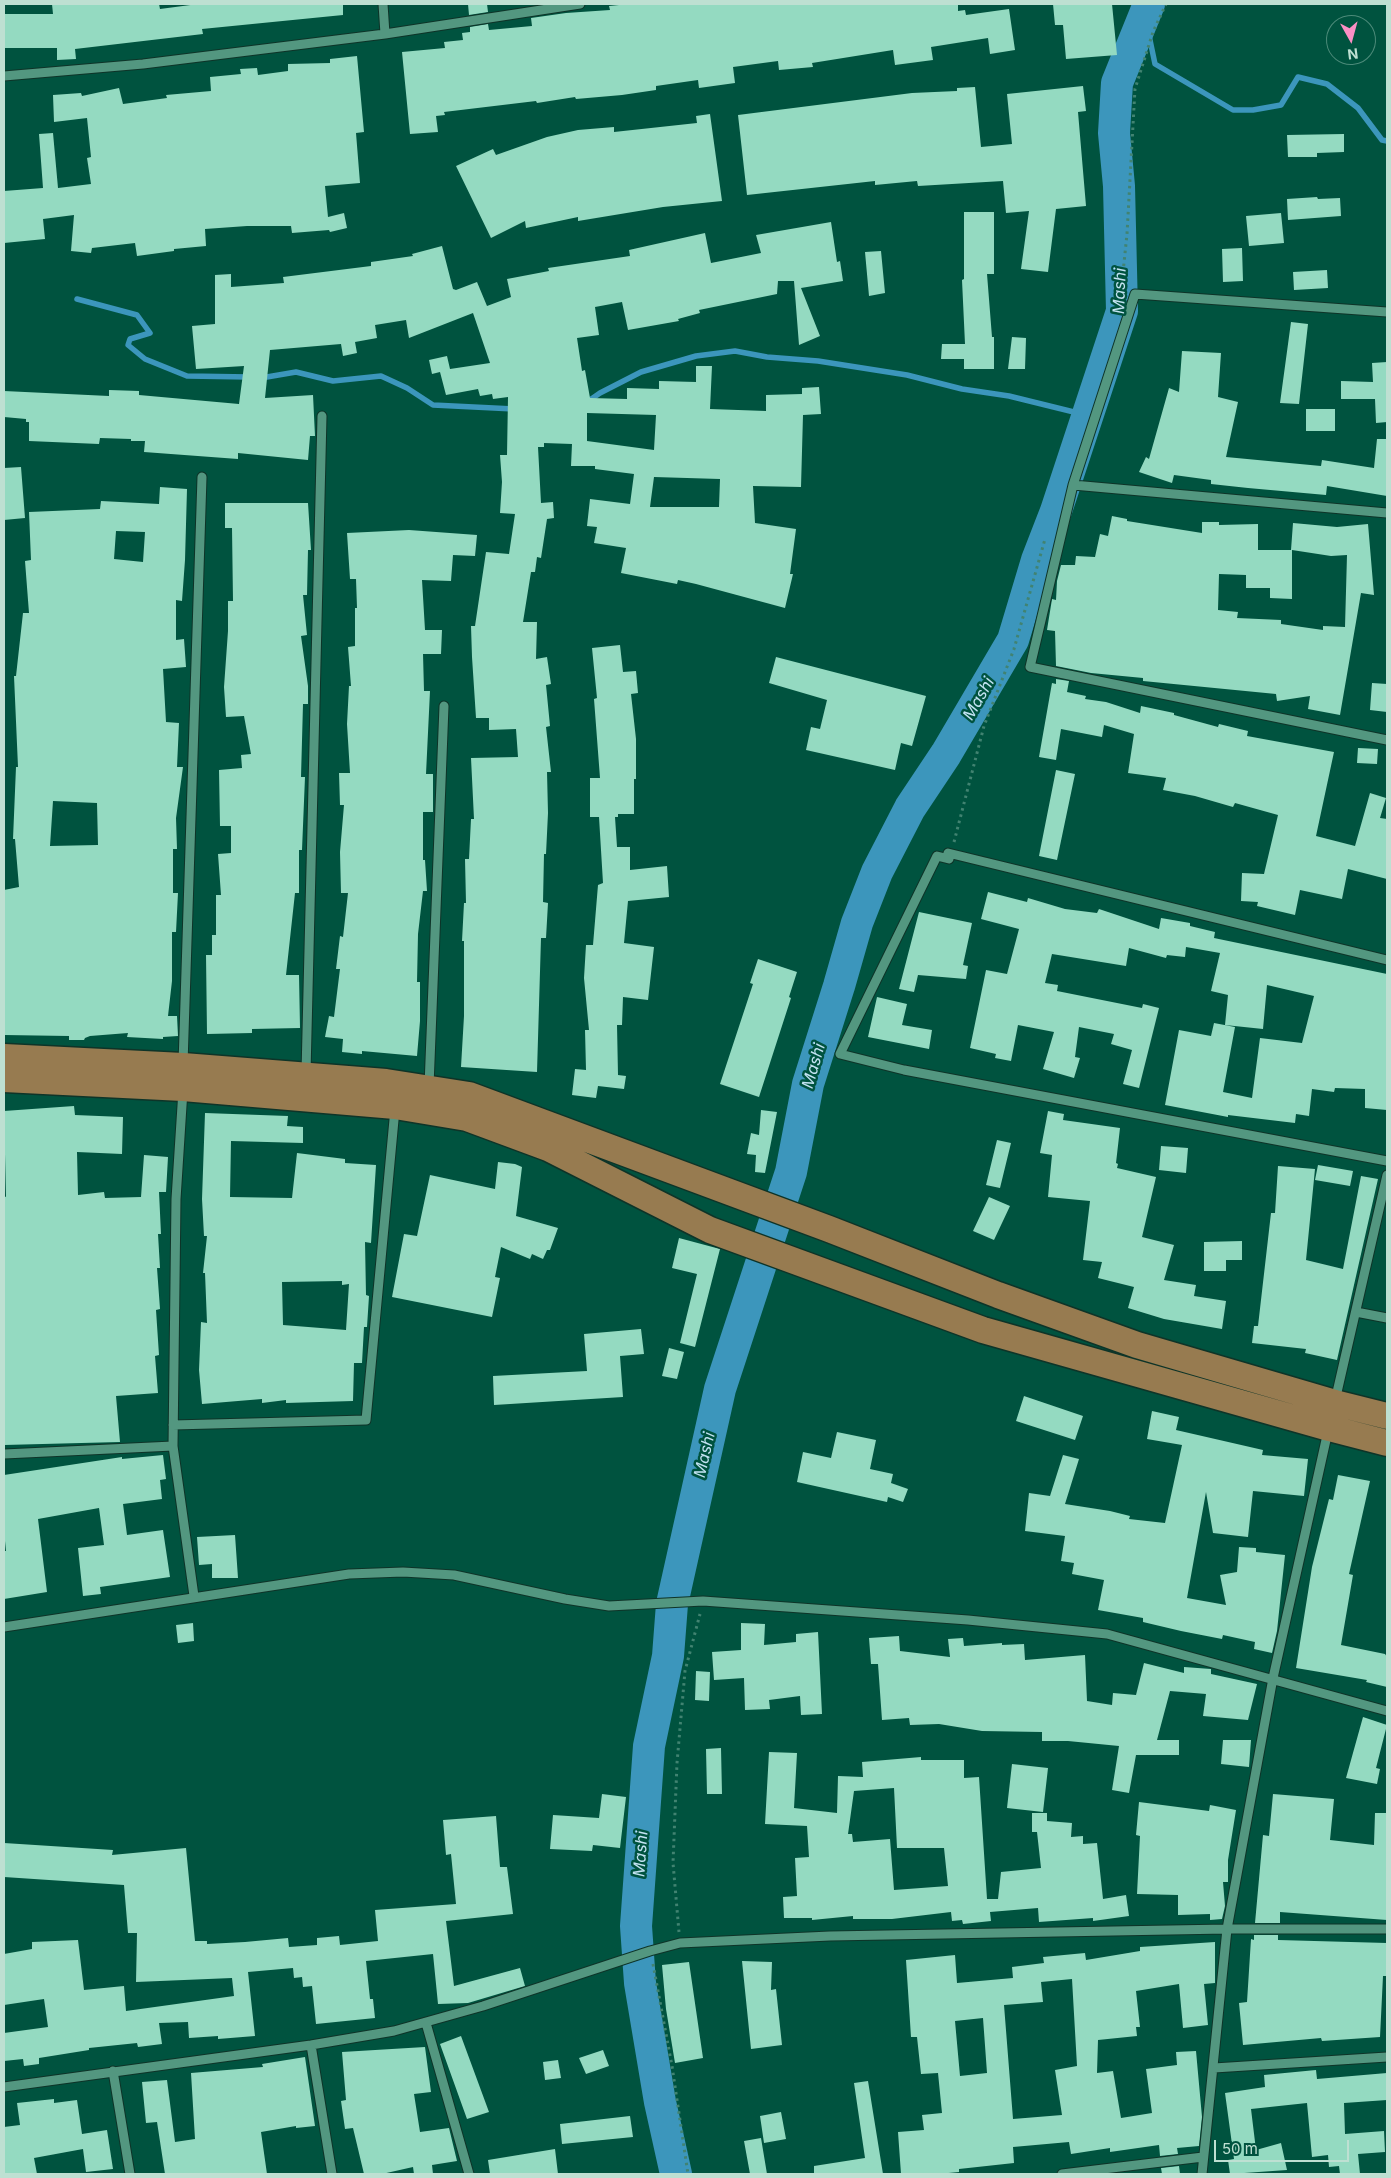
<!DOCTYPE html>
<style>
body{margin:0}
#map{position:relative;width:1391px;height:2178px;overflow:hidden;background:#00533f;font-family:Inter,sans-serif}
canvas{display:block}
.frame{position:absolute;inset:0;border:5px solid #bee0d2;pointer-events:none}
.north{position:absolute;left:1326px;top:15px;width:50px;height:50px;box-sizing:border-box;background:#00533f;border:1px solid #4c8b7a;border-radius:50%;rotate:173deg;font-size:14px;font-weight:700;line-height:20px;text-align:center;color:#bee0d2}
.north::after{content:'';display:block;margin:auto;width:18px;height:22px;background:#fb8fc5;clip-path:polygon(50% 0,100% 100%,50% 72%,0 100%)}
.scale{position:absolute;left:1214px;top:2140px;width:135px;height:22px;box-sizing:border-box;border:2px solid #bee0d2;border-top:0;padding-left:6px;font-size:15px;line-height:18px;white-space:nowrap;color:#bee0d2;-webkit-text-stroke:4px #00533f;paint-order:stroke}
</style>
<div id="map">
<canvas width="1391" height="2178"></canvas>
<div class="frame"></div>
<div class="north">N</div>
<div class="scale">50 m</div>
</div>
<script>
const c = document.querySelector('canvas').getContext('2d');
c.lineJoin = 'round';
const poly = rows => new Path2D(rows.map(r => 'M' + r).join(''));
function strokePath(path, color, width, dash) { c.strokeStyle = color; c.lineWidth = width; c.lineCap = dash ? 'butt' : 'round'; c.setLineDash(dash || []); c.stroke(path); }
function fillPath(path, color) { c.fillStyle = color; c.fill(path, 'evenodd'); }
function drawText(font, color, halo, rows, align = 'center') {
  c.font = font + ' Inter,sans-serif'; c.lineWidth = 5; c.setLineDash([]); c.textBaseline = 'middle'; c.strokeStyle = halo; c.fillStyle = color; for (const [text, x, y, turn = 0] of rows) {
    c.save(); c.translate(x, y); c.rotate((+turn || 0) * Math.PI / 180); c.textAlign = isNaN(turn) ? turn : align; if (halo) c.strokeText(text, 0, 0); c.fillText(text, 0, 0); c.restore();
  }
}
strokePath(poly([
 [1145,16,1155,64,1233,110,1253,110,1281,105,1298,77,1327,84,1358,108,1382,140,1387,141],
 [77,299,137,315,150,333,130,339,128,345,145,359,187,376,249,377],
 [261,378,296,372,333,381,381,376,407,388,433,405,514,409],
 [587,402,600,393,641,372,696,356,735,351,767,357,818,361,907,375,962,389,1009,396,1086,415]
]), '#3c96bc', 5.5);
strokePath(poly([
 [676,2174,660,2102,640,1983,636,1926,649,1746,668,1656,672,1604,720,1389,791,1172,808,1084,839,986,857,923,877,872,910,808,946,754,1013,640,1037,560,1056,511,1122,311,1119,186,1114,133,1117,83,1149,4]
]), '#3c96bc', 32);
fillPath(poly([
 [52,4,159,4,160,9,198,4,343,4,343,15,202,29,203,34,75,49,76,59,57,60,57,48,4,48,4,14,53,14],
 [468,4,487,4,488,12,469,15],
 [629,4,958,4,958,11,965,10,966,15,1009,9,1015,50,990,54,988,38,931,47,933,60,895,65,893,50,812,63,813,67,779,70,778,61,733,67,735,83,699,88,698,80,656,86,656,90,622,95,576,99,575,97,537,103,536,101,444,112,445,115,436,116,438,132,410,134,402,52,445,48,444,42,463,40,462,33,470,32,470,27,488,24,489,30,532,26,531,18,566,13,610,10,609,6],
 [1053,4,1112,4,1117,55,1066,59,1063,25,1055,25],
 [357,56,364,132,356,133,360,183,325,186,328,217,344,213,347,228,330,232,329,230,292,233,291,226,247,226,205,229,206,246,174,249,174,251,137,256,135,243,92,248,91,253,71,251,74,215,43,219,45,239,4,243,4,191,43,188,39,134,53,133,58,188,91,184,87,158,91,157,87,118,54,122,53,95,81,93,82,96,119,88,123,104,167,98,166,95,211,91,210,77,241,74,240,69,257,68,258,75,288,71,288,64,330,63,330,59],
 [1083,86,1086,111,1078,112,1086,206,1056,209,1048,272,1021,269,1029,211,1006,213,1003,181,918,186,917,181,875,185,875,181,747,195,738,115,912,93,957,91,957,88,975,87,981,147,1012,144,1007,94],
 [710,114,722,201,663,207,578,221,578,217,526,228,525,221,491,238,456,166,493,149,496,155,547,137,578,130,614,127,614,132,697,123,696,116],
 [1344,134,1344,152,1317,153,1317,157,1288,157,1287,135],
 [1317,197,1318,199,1340,198,1341,216,1288,220,1287,199],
 [964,212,994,212,994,274,987,274,992,337,994,337,994,369,964,369,964,359,941,359,942,344,965,344,962,280,964,279],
 [1281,213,1284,243,1249,246,1246,216],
 [831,222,837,262,840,261,843,281,801,288,820,336,799,345,794,281,778,281,777,294,699,310,700,313,678,319,679,321,628,330,622,302,595,307,599,335,577,338,582,371,585,370,590,398,627,399,627,388,659,389,659,381,696,382,696,366,712,366,710,409,766,411,766,395,802,394,802,388,819,387,821,414,803,415,801,487,753,486,755,523,796,529,790,574,793,574,785,608,696,584,678,580,677,584,621,573,626,548,594,543,597,527,587,526,590,499,630,504,634,474,595,469,595,466,571,466,572,444,544,443,544,447,538,447,541,503,553,502,554,518,547,519,541,558,537,557,535,572,531,572,523,622,537,622,536,659,547,657,551,684,546,685,550,726,546,727,551,772,547,772,548,813,546,854,544,854,543,902,548,903,546,938,541,938,537,1072,461,1067,464,1016,464,941,462,941,464,903,466,903,465,859,469,859,471,819,474,819,471,758,518,757,516,729,489,730,489,718,476,718,472,657,471,626,475,626,486,552,509,554,515,514,500,513,502,482,500,455,507,455,508,397,493,399,492,394,480,396,478,389,446,395,440,372,432,374,429,360,447,356,450,369,490,363,473,313,409,338,406,320,375,325,377,338,355,342,357,353,343,356,341,344,270,350,265,398,313,395,315,436,310,436,308,460,238,453,238,459,144,452,145,441,131,441,131,439,100,438,99,444,29,441,29,422,26,422,26,419,4,417,4,391,109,396,109,390,139,391,139,395,239,404,244,366,196,369,192,326,215,324,215,275,231,274,231,287,284,283,283,277,371,266,371,262,413,256,412,254,442,246,453,289,456,290,477,282,487,306,511,297,507,279,549,271,548,268,630,256,629,250,705,233,711,263,761,253,756,235],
 [587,413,656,415,654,450,587,441],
 [654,477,720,479,719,507,650,507],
 [1242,248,1243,281,1223,282,1222,249],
 [881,251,885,293,869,296,865,252],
 [1327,270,1328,288,1294,290,1293,272],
 [1291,322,1308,324,1299,404,1280,403],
 [1012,337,1026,338,1025,369,1008,369],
 [1182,351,1221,353,1218,397,1238,402,1226,457,1321,466,1322,460,1374,468,1377,439,1387,439,1387,496,1327,486,1326,495,1248,488,1211,484,1211,480,1174,475,1172,483,1139,472,1146,457,1149,459,1169,388,1179,392],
 [1387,362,1387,422,1376,423,1375,399,1341,399,1341,381,1373,382,1372,363],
 [1306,409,1335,409,1335,431,1306,431],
 [21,467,25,518,4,520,4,468],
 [160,487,187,489,185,560,182,601,176,600,176,640,184,639,186,667,163,669,166,722,179,723,177,767,183,767,176,818,177,849,173,849,173,893,178,893,176,932,172,932,172,981,168,1016,177,1016,178,1036,163,1037,163,1039,127,1037,128,1033,90,1036,85,1038,84,1040,69,1040,69,1036,4,1035,4,890,19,887,15,839,13,839,16,767,18,767,14,676,16,676,23,613,29,613,25,561,31,560,29,512,100,509,101,501,159,504],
 [116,531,145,532,143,562,114,559],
 [53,801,97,803,98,845,50,846],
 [225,503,308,503,311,550,308,550,307,595,303,595,307,635,301,636,308,686,308,704,303,704,301,777,305,777,302,850,299,850,299,893,295,893,286,975,299,975,300,1028,252,1029,252,1033,207,1034,206,955,212,955,212,935,216,935,216,895,221,895,218,854,231,853,231,826,220,826,219,770,242,768,241,755,251,754,244,716,226,717,224,687,228,631,228,601,233,601,232,528,225,528],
 [1112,516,1127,519,1127,521,1202,533,1202,522,1219,522,1219,525,1258,524,1258,550,1291,550,1293,523,1337,527,1368,524,1374,595,1361,593,1340,715,1308,709,1310,696,1277,701,1276,694,1143,681,1143,678,1091,673,1056,666,1055,631,1047,630,1052,599,1056,600,1057,581,1061,565,1075,565,1076,556,1095,557,1100,534,1108,536],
 [1292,550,1331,556,1347,555,1345,627,1323,626,1323,630,1281,624,1281,620,1237,618,1238,612,1218,610,1219,574,1246,575,1246,588,1270,588,1270,598,1292,599],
 [409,530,477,535,475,556,453,555,451,581,422,580,425,630,442,630,441,654,423,654,424,691,430,691,426,774,433,774,433,812,423,812,423,860,425,860,427,891,423,891,418,934,417,982,420,982,420,1021,417,1056,362,1051,362,1054,342,1052,343,1039,325,1037,329,1016,334,1017,340,969,336,969,340,936,343,937,348,893,341,893,340,852,344,805,340,805,339,773,350,773,347,724,349,686,351,686,348,647,355,646,355,608,357,608,356,579,350,579,347,533],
 [620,645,623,672,636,671,638,693,631,694,636,739,636,779,634,779,634,814,618,814,618,817,615,817,617,847,630,847,630,870,667,866,669,897,628,901,624,943,654,947,648,1000,623,997,622,1025,617,1025,618,1075,626,1076,624,1089,598,1086,596,1098,572,1095,575,1069,586,1070,585,1030,589,1030,584,978,586,945,593,945,598,885,603,883,599,817,590,817,590,778,600,778,594,699,597,698,592,648],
 [776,657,926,696,912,746,901,743,895,770,806,750,811,727,820,729,827,700,769,683],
 [1056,679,1069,681,1067,692,1086,696,1085,699,1106,702,1140,713,1141,706,1174,713,1174,715,1218,727,1219,724,1248,731,1247,736,1334,752,1316,836,1355,846,1370,793,1386,798,1380,818,1387,819,1387,879,1348,869,1342,899,1300,890,1295,915,1257,906,1258,902,1241,901,1242,873,1264,874,1278,815,1235,803,1233,807,1195,796,1163,790,1166,778,1128,773,1134,734,1104,725,1102,737,1061,729,1056,760,1039,757,1052,683,1056,684],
 [1372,683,1387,684,1387,712,1370,710],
 [1358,748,1378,749,1377,764,1357,763],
 [1056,770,1075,774,1057,860,1039,856],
 [988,892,1027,902,1028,898,1065,909,1097,913,1099,909,1159,929,1161,918,1190,923,1190,926,1215,932,1214,938,1387,974,1387,1110,1365,1108,1365,1089,1335,1088,1334,1092,1312,1089,1309,1116,1296,1114,1295,1123,1228,1115,1228,1117,1165,1105,1179,1030,1211,1036,1214,1023,1235,1027,1223,1092,1252,1098,1260,1038,1302,1043,1314,996,1267,985,1263,1029,1225,1025,1228,995,1211,991,1220,953,1186,947,1185,957,1167,955,1166,958,1129,948,1126,966,1052,954,1045,983,1058,985,1057,991,1142,1008,1143,1004,1159,1008,1139,1088,1123,1084,1132,1050,1111,1044,1114,1034,1079,1027,1075,1057,1080,1058,1074,1078,1043,1069,1054,1032,1018,1025,1011,1061,995,1058,996,1054,970,1048,986,970,1007,974,1019,929,981,919],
 [919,912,972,923,963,965,968,966,966,979,918,975,914,992,899,989],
 [758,959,797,972,789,997,791,998,759,1097,720,1084,753,984,750,983],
 [877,997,907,1004,902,1025,932,1030,929,1049,868,1037],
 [74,1106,75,1115,123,1117,122,1154,77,1152,78,1195,104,1192,105,1198,141,1197,144,1155,168,1157,166,1192,159,1192,161,1234,158,1234,160,1268,157,1268,160,1309,156,1310,159,1355,155,1356,158,1393,116,1396,120,1442,4,1445,4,1196,6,1197,4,1111],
 [761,1110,777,1112,765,1173,755,1172,756,1155,747,1154,751,1133,759,1135],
 [1048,1111,1064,1114,1063,1120,1120,1128,1116,1163,1118,1164,1117,1168,1156,1177,1142,1237,1174,1245,1164,1280,1196,1285,1194,1296,1226,1301,1222,1329,1164,1319,1128,1308,1134,1287,1098,1278,1102,1262,1083,1260,1090,1201,1048,1197,1052,1155,1040,1153],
 [205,1113,288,1116,287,1126,303,1127,303,1143,231,1141,230,1197,292,1198,297,1153,345,1159,345,1163,376,1165,371,1243,365,1242,366,1295,369,1296,367,1327,364,1327,362,1363,354,1363,353,1401,286,1403,286,1400,262,1403,262,1399,202,1404,199,1370,201,1322,207,1323,205,1273,203,1273,207,1236,204,1236,202,1199],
 [342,1281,342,1285,349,1284,346,1330,283,1325,282,1282],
 [997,1140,1011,1143,1000,1188,986,1185],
 [1161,1146,1188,1148,1186,1173,1159,1170],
 [498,1162,515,1164,522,1167,516,1216,558,1228,550,1250,547,1250,543,1259,532,1254,530,1259,501,1247,495,1277,500,1278,492,1317,392,1297,404,1234,417,1236,430,1175,495,1189],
 [1318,1165,1353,1171,1350,1186,1315,1180],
 [1278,1166,1315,1169,1306,1260,1343,1269,1361,1176,1378,1179,1337,1360,1305,1353,1306,1349,1252,1343,1254,1326,1258,1326,1271,1213,1275,1213],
 [989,1197,1010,1206,994,1240,973,1231],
 [679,1238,720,1249,695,1347,680,1343,697,1274,672,1268],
 [1242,1241,1242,1260,1226,1260,1226,1271,1204,1271,1204,1242],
 [641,1329,644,1354,620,1356,623,1397,494,1405,493,1376,587,1371,584,1334],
 [669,1348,684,1352,677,1379,662,1376],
 [1024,1396,1083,1416,1075,1440,1016,1421],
 [1152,1411,1179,1417,1176,1430,1263,1450,1262,1455,1308,1459,1304,1496,1253,1491,1248,1537,1213,1533,1206,1492,1187,1598,1226,1605,1220,1575,1237,1572,1239,1547,1256,1548,1256,1552,1285,1555,1277,1631,1272,1653,1254,1649,1255,1642,1223,1635,1222,1639,1181,1631,1143,1622,1143,1618,1098,1610,1104,1580,1072,1574,1074,1563,1061,1561,1065,1536,1025,1531,1029,1493,1050,1496,1063,1455,1079,1459,1065,1504,1110,1511,1130,1516,1129,1519,1165,1523,1182,1445,1147,1439],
 [837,1432,876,1440,870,1469,893,1474,891,1483,908,1489,903,1502,888,1497,887,1502,797,1482,803,1452,831,1458],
 [163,1455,166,1479,160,1480,162,1499,123,1504,127,1535,163,1530,170,1577,100,1587,101,1594,83,1596,78,1548,104,1545,99,1508,38,1519,47,1592,4,1599,4,1551,6,1551,4,1531,4,1475,122,1457,122,1459],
 [1338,1475,1370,1481,1349,1574,1353,1575,1341,1645,1385,1654,1387,1657,1387,1687,1366,1682,1367,1680,1296,1668,1312,1567,1329,1499,1333,1500],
 [235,1535,238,1578,212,1578,212,1564,199,1565,197,1537],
 [193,1623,194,1641,178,1643,176,1625],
 [741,1623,765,1624,764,1645,796,1642,796,1634,818,1632,822,1714,801,1715,800,1696,769,1700,770,1709,745,1710,744,1678,714,1680,712,1652,741,1650],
 [899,1636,900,1651,950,1657,948,1639,963,1638,964,1646,1002,1643,1002,1645,1024,1644,1025,1660,1085,1655,1087,1701,1112,1705,1113,1693,1136,1695,1144,1663,1184,1673,1184,1667,1211,1669,1211,1674,1257,1684,1248,1720,1203,1716,1206,1694,1170,1691,1157,1740,1179,1740,1179,1755,1136,1755,1129,1793,1112,1790,1119,1746,1068,1741,1042,1741,1042,1732,982,1731,939,1724,910,1725,909,1718,882,1720,878,1664,871,1664,869,1638],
 [696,1671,710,1672,709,1701,695,1700],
 [1363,1717,1387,1725,1376,1768,1380,1769,1377,1784,1346,1778],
 [1223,1740,1251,1740,1249,1767,1221,1764],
 [721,1748,722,1794,707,1794,706,1749],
 [769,1752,797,1753,794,1808,837,1813,838,1776,863,1777,862,1762,921,1757,921,1760,964,1760,964,1778,979,1777,987,1899,998,1899,1001,1872,1041,1868,1037,1832,1032,1832,1032,1813,1047,1813,1047,1821,1072,1823,1071,1837,1083,1836,1083,1844,1097,1843,1103,1899,1126,1895,1129,1916,1093,1921,1093,1918,1039,1922,1038,1908,990,1912,991,1921,963,1924,962,1920,952,1921,951,1912,892,1919,853,1919,853,1916,812,1920,812,1918,784,1918,783,1897,797,1896,795,1858,809,1857,807,1826,765,1824],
 [894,1788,897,1848,944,1848,948,1886,894,1890,890,1839,853,1842,852,1834,848,1834,854,1791],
 [1012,1764,1048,1768,1043,1812,1007,1808],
 [602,1794,626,1797,620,1848,593,1845,592,1851,550,1849,553,1815,599,1818],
 [1273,1794,1334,1799,1330,1840,1374,1845,1375,1813,1387,1813,1387,1920,1280,1912,1280,1923,1255,1923,1263,1835,1269,1836],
 [1139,1802,1209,1811,1210,1805,1236,1810,1228,1860,1228,1882,1223,1882,1225,1906,1222,1919,1210,1920,1210,1914,1178,1915,1178,1895,1137,1894,1140,1836,1136,1835],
 [496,1816,500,1867,507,1867,513,1914,446,1921,454,1986,520,1968,525,1986,468,2003,438,2004,433,1954,366,1961,370,1999,373,1999,375,2018,316,2024,312,1986,303,1987,302,1977,294,1978,293,1968,248,1972,255,2036,218,2039,218,2036,189,2038,188,2022,159,2023,162,2044,138,2047,137,2043,89,2048,89,2050,39,2058,39,2064,24,2066,23,2059,4,2061,4,2033,48,2027,44,1999,4,2005,4,1954,32,1949,32,1942,78,1940,84,1990,124,1986,126,2011,234,1996,232,1978,136,1982,137,1933,128,1933,124,1885,4,1877,4,1843,113,1850,112,1855,186,1848,195,1941,207,1941,207,1944,245,1942,288,1938,289,1947,317,1945,317,1938,339,1936,340,1945,378,1941,375,1910,456,1904,451,1854,446,1855,443,1820],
 [1254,1935,1278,1935,1278,1940,1387,1943,1387,1976,1383,1976,1380,2037,1322,2041,1321,2038,1243,2045,1239,2003,1247,2002,1251,1939,1254,1940],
 [1215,1942,1215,1983,1204,1984,1208,2025,1183,2028,1179,1984,1136,1991,1140,2027,1136,2027,1137,2036,1098,2040,1097,2073,1113,2071,1121,2118,1152,2113,1146,2069,1177,2065,1176,2052,1196,2051,1202,2117,1199,2146,1177,2148,1178,2154,1160,2156,1159,2145,1110,2152,1110,2148,1071,2154,1069,2142,1013,2147,1014,2163,959,2169,959,2172,938,2174,901,2174,898,2132,924,2130,922,2115,942,2113,938,2073,921,2074,917,2037,911,2037,906,1960,955,1955,957,1983,1013,1978,1012,1967,1044,1963,1043,1957,1085,1953,1086,1960,1140,1951,1140,1947],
 [1072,1979,1077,2066,1055,2070,1062,2115,1013,2119,1004,2005,1043,2002,1041,1982],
 [983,2018,987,2073,960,2076,955,2021],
 [742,1961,772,1962,771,1990,776,1989,782,2045,751,2049],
 [689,1962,703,2058,675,2063,666,2009,662,1965],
 [461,2036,489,2112,467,2119,440,2044],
 [425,2047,431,2092,414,2094,420,2132,449,2128,457,2161,432,2165,433,2174,414,2174,413,2167,382,2174,364,2174,353,2128,345,2129,341,2101,346,2100,342,2052],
 [603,2050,609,2066,586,2074,579,2058],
 [305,2057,315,2126,296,2128,296,2126,261,2132,267,2174,165,2174,157,2122,146,2123,142,2082,167,2080,175,2142,195,2139,191,2073,263,2067,262,2064],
 [558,2060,561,2078,545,2080,543,2062],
 [1316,2070,1317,2079,1387,2073,1387,2100,1344,2103,1345,2134,1384,2131,1385,2152,1358,2154,1360,2174,1340,2174,1339,2166,1329,2167,1328,2155,1312,2157,1307,2103,1251,2109,1256,2150,1281,2143,1287,2170,1230,2174,1228,2160,1234,2159,1225,2093,1265,2087,1264,2075],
 [868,2081,883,2174,814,2174,814,2166,865,2158,854,2083],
 [54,2099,54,2103,77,2100,82,2134,107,2130,113,2169,86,2172,83,2149,34,2158,37,2174,4,2174,4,2127,20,2125,17,2103],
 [781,2112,786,2139,764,2143,760,2116],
 [630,2116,633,2137,562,2144,560,2124],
 [761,2138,767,2174,750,2174,744,2141],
 [555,2149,558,2174,490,2174,488,2160],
 [1179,2166,1180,2174,1162,2174,1161,2168]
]), '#94dac1');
const minor = poly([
 [383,4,385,34],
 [4,76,143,64,385,34,580,4],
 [1387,312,1135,294,1073,485,1030,667,1387,740],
 [1073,485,1387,513],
 [1387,960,948,853,949,859,937,856,840,1054,904,1070,1387,1161],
 [183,1064,202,477],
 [306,1073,322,416],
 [429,1086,444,706],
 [183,1090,176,1199,173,1446,194,1596],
 [1356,1312,1387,1318],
 [1335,1401,1387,1175],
 [173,1425,366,1420,395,1109],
 [4,1454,173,1446],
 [4,1627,349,1574,403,1572,454,1575,565,1599,609,1606,703,1601,968,1620,1107,1634,1387,1711],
 [426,2023,469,2174],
 [311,2045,332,2174],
 [1214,2068,1387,2057],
 [113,2071,130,2174],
 [4,2087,311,2045,394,2031,483,2006,650,1951,680,1943,830,1936,1227,1929,1387,1929],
 [1062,2174,1203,2157],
 [1202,2174,1227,1929,1273,1678,1328,1431]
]);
const major = poly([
 [4,1057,183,1066,386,1082,469,1095,829,1229,998,1295,1137,1345,1335,1403,1387,1416],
 [4,1079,183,1088,395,1106,467,1118,548,1148,710,1230,983,1330,1329,1428,1387,1443]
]);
strokePath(minor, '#0e3428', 11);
strokePath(major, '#0e3428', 29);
strokePath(poly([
 [1121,292,1127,234,1135,89,1153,32,1166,4],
 [954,842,984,726,1014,649,1045,539],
 [679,1932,673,1863,677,1763,685,1671,700,1614],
 [653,1964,672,2066,688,2174]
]), '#418371', 3, [2.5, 4]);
strokePath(minor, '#539780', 9);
strokePath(major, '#977b50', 26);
drawText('italic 16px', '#c3e3f3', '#00533f', [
 ["Mashi",1120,291,-88],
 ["Mashi",979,699,-60],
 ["Mashi",814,1066,-74],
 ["Mashi",705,1455,-77],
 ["Mashi",641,1854,-86]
]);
</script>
